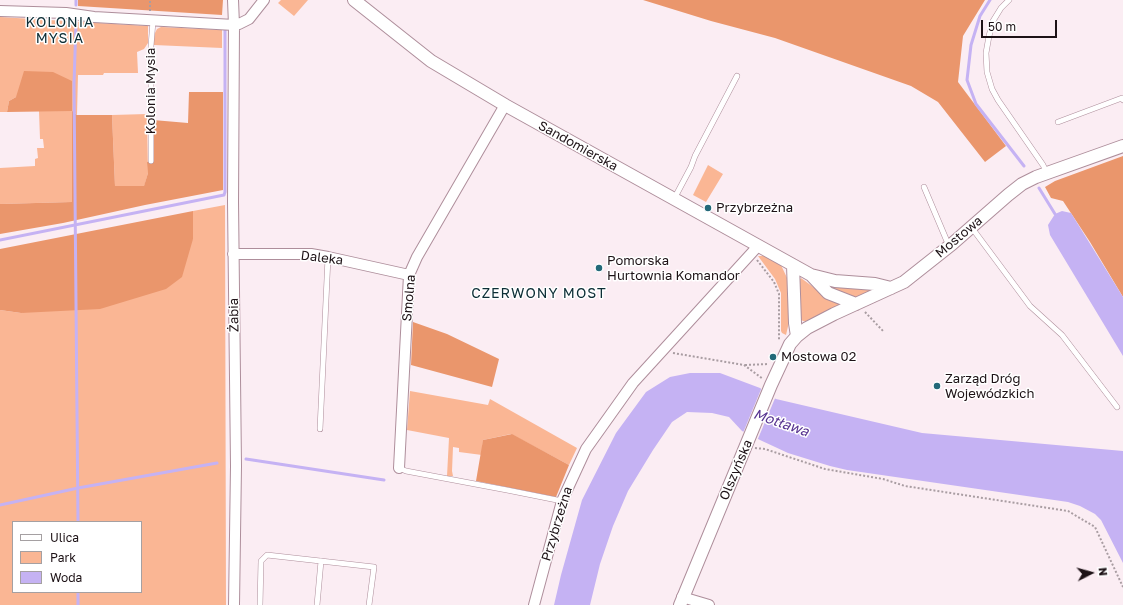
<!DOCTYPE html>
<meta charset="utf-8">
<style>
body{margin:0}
#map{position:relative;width:1123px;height:605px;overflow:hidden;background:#fbedf3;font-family:"Golos Text",sans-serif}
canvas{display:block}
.legend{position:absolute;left:12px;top:521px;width:130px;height:72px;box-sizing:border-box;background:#fff;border:1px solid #a5a0a2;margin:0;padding:5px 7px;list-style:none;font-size:12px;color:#1d1216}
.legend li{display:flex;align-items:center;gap:8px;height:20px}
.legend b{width:20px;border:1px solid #a5a0a2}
.north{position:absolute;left:1071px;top:553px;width:40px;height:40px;-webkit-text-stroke:3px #fff;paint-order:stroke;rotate:84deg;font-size:11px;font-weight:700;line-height:16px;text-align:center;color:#1d1216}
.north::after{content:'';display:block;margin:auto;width:14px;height:18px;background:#1d1216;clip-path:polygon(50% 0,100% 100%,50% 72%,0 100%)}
.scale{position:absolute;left:981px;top:20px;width:76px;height:18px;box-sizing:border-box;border:2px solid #1d1216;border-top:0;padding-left:5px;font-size:12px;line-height:14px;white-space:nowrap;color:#1d1216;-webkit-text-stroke:3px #fff;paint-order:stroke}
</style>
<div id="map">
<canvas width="1123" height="605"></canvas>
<ul class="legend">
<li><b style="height:5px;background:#fff"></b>Ulica</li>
<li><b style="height:11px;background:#fab694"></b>Park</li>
<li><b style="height:11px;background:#c5b2f3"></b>Woda</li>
</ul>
<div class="north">N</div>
<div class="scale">50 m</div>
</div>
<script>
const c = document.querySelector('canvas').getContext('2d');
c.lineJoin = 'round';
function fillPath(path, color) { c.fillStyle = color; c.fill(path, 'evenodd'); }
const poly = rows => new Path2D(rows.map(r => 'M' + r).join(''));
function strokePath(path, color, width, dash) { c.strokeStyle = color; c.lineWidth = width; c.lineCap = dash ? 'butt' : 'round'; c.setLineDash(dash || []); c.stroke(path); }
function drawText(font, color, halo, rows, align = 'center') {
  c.font = font + ' "Golos Text",sans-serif'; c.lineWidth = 3; c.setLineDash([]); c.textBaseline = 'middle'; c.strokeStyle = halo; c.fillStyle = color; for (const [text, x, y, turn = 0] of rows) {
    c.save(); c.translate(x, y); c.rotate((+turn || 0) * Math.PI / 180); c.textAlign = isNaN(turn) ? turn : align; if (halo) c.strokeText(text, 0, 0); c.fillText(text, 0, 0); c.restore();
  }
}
fillPath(poly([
 [281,0,308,0,294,16,278,3],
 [0,17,148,26,148,43,144,49,137,52,138,73,104,73,103,75,78,75,77,115,73,111,72,202,0,204,0,168,35,166,35,159,38,158,37,148,44,148,43,139,40,139,39,111,72,111,16,97,9,101,7,112,0,112],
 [161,27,222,30,222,48,154,45,154,35,157,29],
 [147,114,148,173,144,187,115,186,112,115],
 [708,165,723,174,706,202,693,195],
 [225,205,226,605,0,605,0,310,21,313,193,239,193,211],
 [13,522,141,522,141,592,13,592],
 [758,256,764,256,772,259,781,265,788,280,790,318,786,335,782,333,781,331,781,293,775,279],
 [801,278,824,295,841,303,840,306,806,321,803,321,800,319,799,281],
 [828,285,871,289,872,291,860,298,853,297,828,288],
 [410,391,488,405,490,399,577,448,569,465,511,434,483,440,482,455,459,452,459,448,453,447,452,471,453,476,447,476,449,438,407,430]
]), '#fab694');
fillPath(poly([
 [78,0,223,0,222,15,78,6],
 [643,0,985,0,963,36,958,82,1006,146,985,162,938,102,911,86,775,38,711,21],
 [24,71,53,72,72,81,72,111,77,115,112,115,115,186,144,186,148,173,147,162,152,161,153,120,188,123,189,92,223,92,223,190,145,205,63,223,0,234,0,204,72,202,72,111,7,112,9,101,16,97],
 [1123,156,1123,297,1090,242,1063,201,1051,198,1045,187,1055,181],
 [193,211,193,239,182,277,166,289,100,309,21,313,0,310,0,249],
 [413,322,447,334,499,359,492,387,411,365],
 [512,434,569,465,556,497,476,481,483,440]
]), '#ea966c');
fillPath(poly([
 [1062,211,1071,213,1123,297,1123,356,1050,235,1048,225,1055,214],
 [690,373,720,373,760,388,776,399,922,433,1123,451,1123,563,1101,520,1095,514,1080,506,1068,502,847,470,830,466,788,453,760,440,742,431,729,417,712,413,687,412,672,422,653,450,628,491,613,526,600,564,590,605,554,605,561,575,582,500,616,433,646,392,670,377]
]), '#c5b2f3');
fillPath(poly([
 [762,387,776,396,757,441,743,433]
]), '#fbedf3');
strokePath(poly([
 [990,0,980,16,971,45,967,80,976,104,1024,166],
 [76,5,76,0],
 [76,22,74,84,78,522],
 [1039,188,1055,214],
 [0,240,224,195,225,192,225,30],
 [246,459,384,480],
 [0,505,78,488,217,463],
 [78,592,78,605]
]), '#c5b2f3', 3);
const service = poly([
 [1009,0,1001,8,993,21,989,36,986,53,987,72,992,89,998,100,1043,165,1047,173],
 [1058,122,1122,98,1123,100],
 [151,161,151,46,153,21],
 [924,187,949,246],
 [674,199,691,167,695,156,737,76],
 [972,228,1030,306,1062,335,1117,407],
 [320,429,328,257],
 [399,468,406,471,507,490,562,501],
 [260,605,261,561,267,555,374,567,369,605],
 [317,605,321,561]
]);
const minor = poly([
 [233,0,234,25,233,202,236,466,234,605],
 [0,11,66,13,94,17,234,25,239,24,249,19,264,0],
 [233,254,311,254,328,257,409,275],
 [399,468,409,275,417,257,505,105],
 [682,597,709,605],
 [534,605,562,501,586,449,633,383,758,246]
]);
const tertiary = poly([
 [354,0,431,61,505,105,811,275,835,281,875,284,891,288],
 [793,265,795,323,797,336],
 [811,275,828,293,856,304],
 [680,605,771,385,790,344,797,336,807,328,834,314,904,282,952,244,1008,195,1022,184,1036,177,1123,146]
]);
strokePath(service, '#ae8e9b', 6);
strokePath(minor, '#ae8e9b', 12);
strokePath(tertiary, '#ae8e9b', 14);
strokePath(poly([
 [150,11,150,0],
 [757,260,774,282,779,294,779,340],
 [865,312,884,332],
 [673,353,744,365,763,379],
 [745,365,769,364],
 [755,448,765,449,825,469,883,479,905,486,1068,511,1095,527,1123,587]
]), '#a99da2', 2, [2, 2]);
strokePath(service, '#fff', 5);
strokePath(minor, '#fff', 10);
strokePath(tertiary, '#fff', 12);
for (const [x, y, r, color] of [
 [708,208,4,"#236979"],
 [599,268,4,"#236979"],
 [773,357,4,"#236979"],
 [937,386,4,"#236979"]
]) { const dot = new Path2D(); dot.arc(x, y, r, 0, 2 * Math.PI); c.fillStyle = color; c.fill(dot); strokePath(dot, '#fff', 1.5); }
drawText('13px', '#1d1216', '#fff', [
 ["Kolonia Mysia",151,91,-90],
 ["Sandomierska",578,146,29],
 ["Mostowa",959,237,-40],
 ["Daleka",322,258,7],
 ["Smolna",409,298,-85],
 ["Żabia",234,315,-91],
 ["Olszyńska",736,470,-67],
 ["Przybrzeżna",557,524,-73]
]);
drawText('13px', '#1d1216', '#fff', [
 ["Przybrzeżna",716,208],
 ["Pomorska",607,261],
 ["Hurtownia Komandor",607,276],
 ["Mostowa 02",781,357],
 ["Zarząd Dróg",945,379],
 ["Wojewódzkich",945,394]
], 'left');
c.letterSpacing = '1px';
drawText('14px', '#0d2e36', '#fff', [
 ["KOLONIA",60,23],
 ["MYSIA",60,39],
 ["CZERWONY MOST",539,294]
]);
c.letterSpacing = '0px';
drawText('italic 14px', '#583491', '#fff', [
 ["Motława",781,423,19]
]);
</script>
